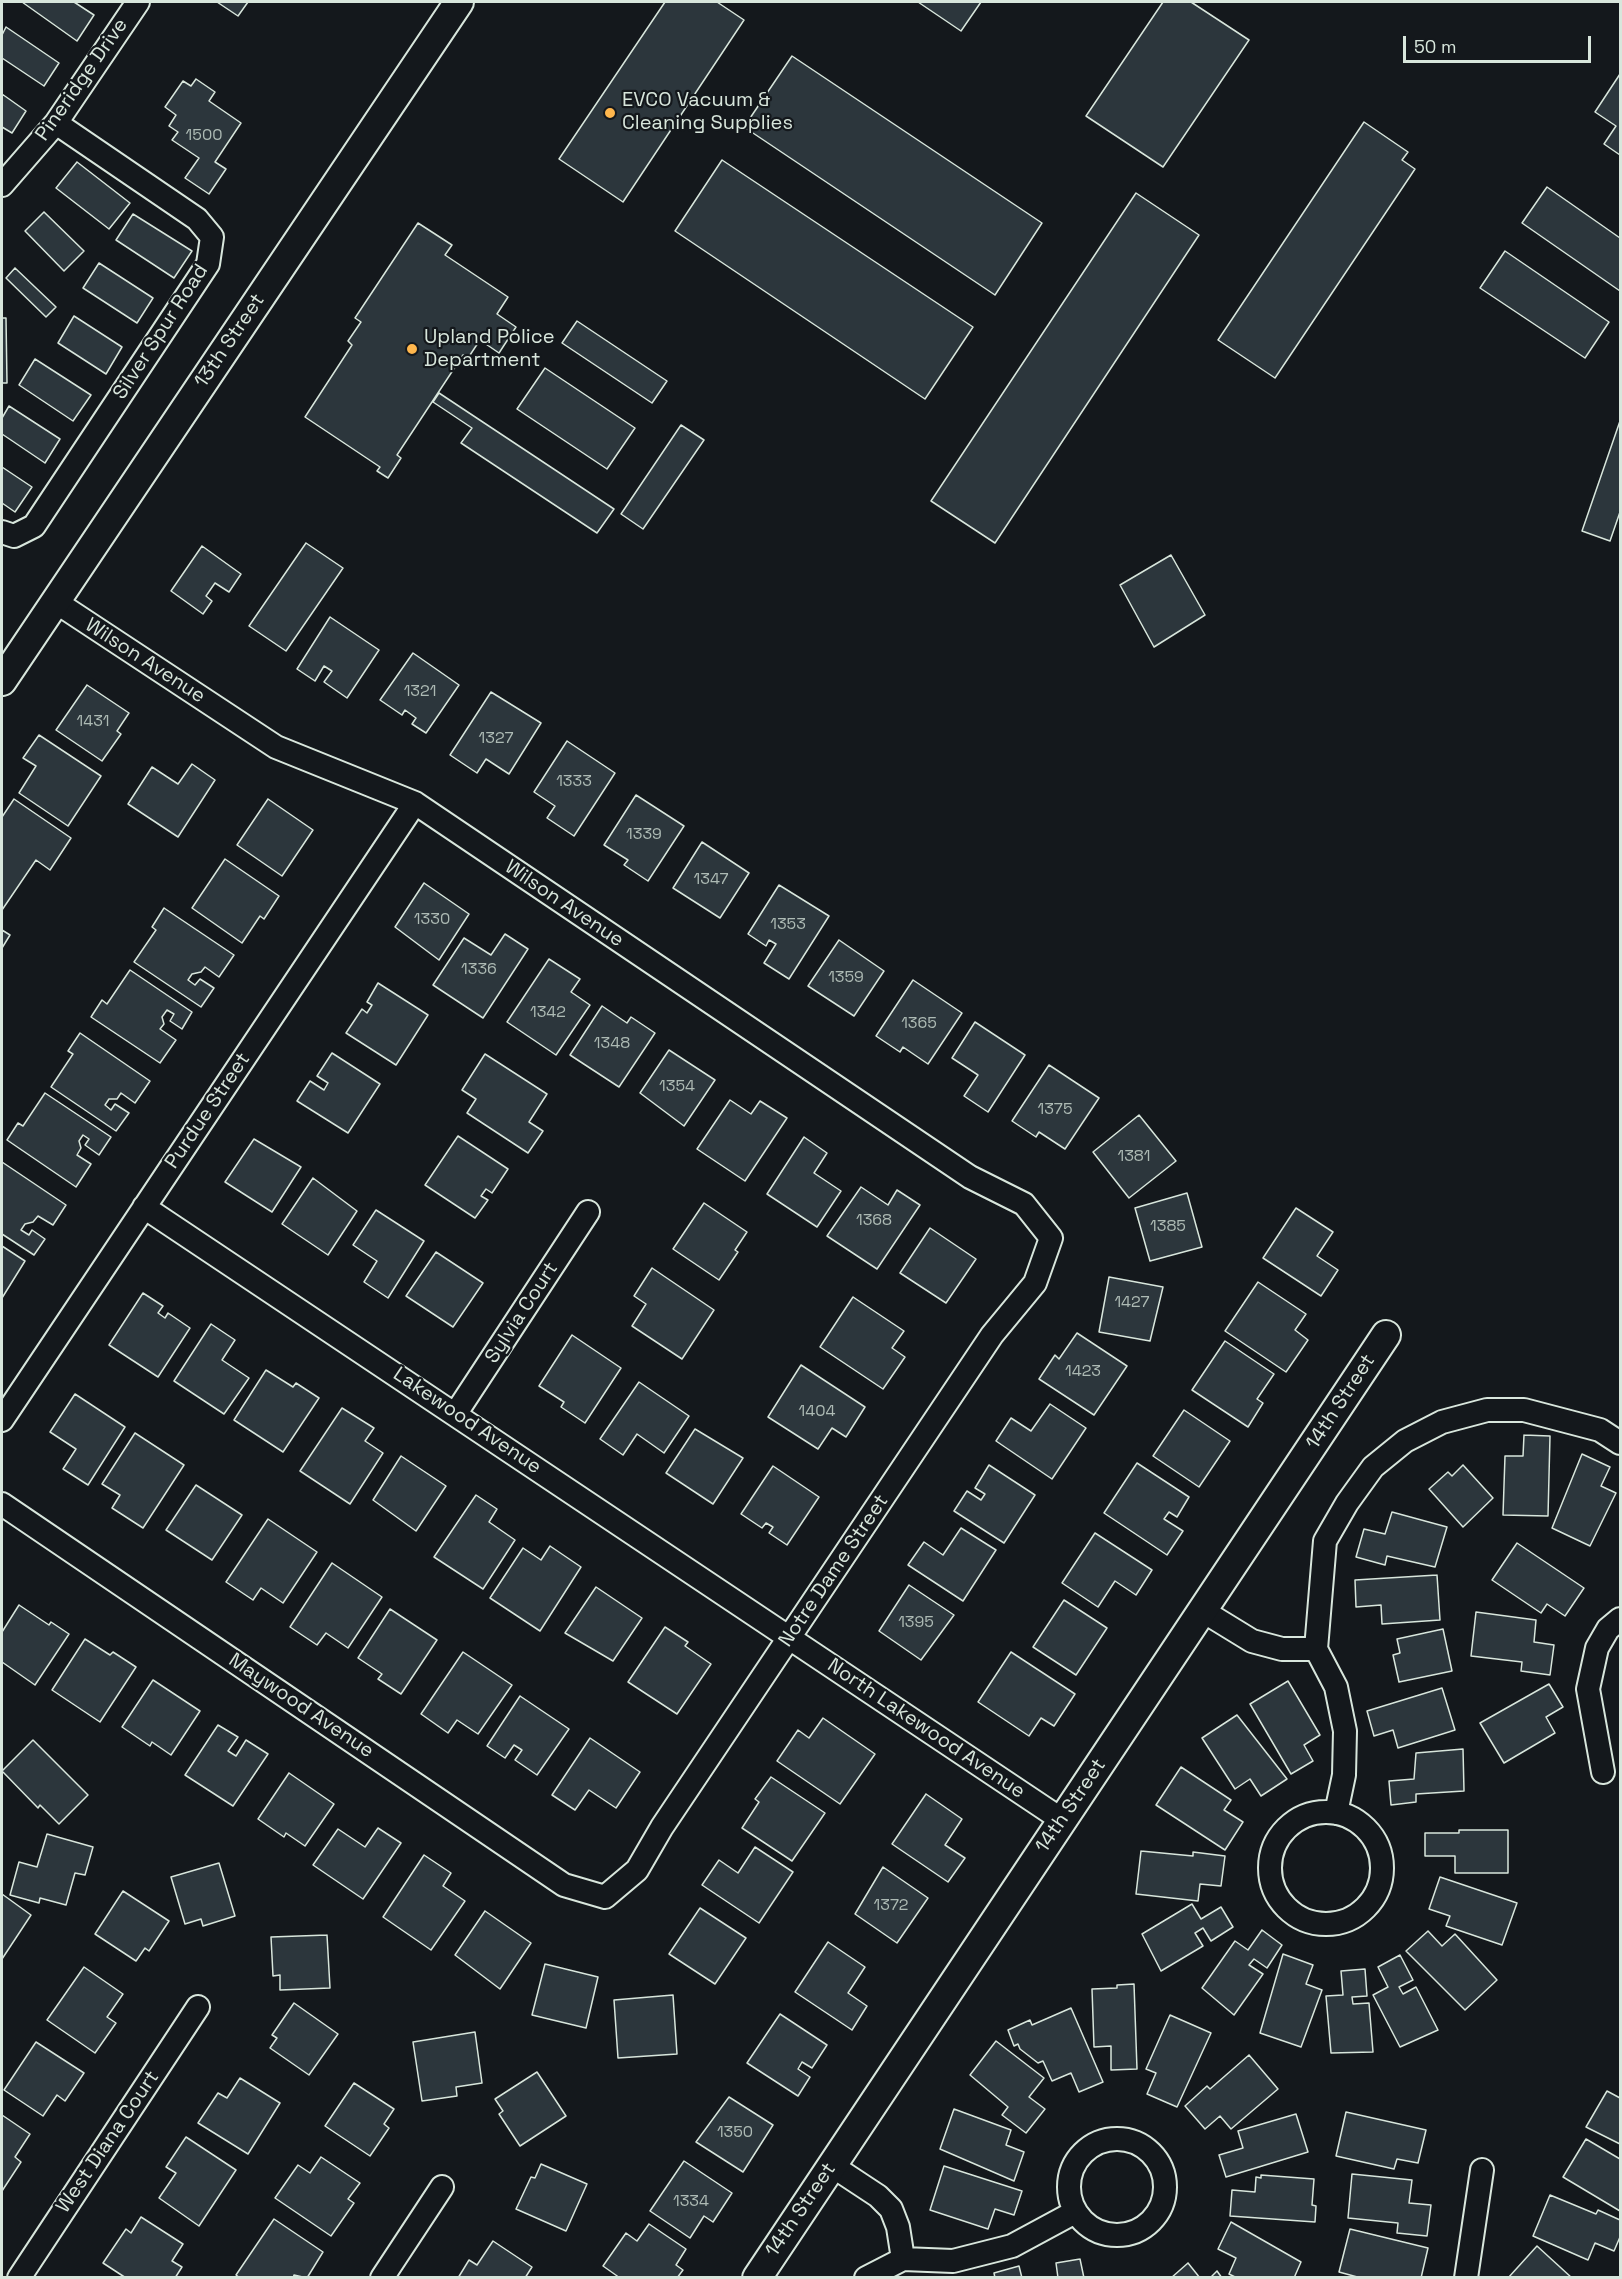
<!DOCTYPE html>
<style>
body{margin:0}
#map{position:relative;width:1622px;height:2279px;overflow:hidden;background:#14181c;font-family:"Space Grotesk",sans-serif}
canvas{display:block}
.frame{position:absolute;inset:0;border:3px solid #d8e6dc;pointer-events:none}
.scale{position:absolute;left:1403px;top:36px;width:188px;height:27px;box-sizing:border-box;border:3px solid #d8e6dc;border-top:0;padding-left:8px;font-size:18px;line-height:21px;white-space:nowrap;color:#d8e6dc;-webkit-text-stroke:4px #14181c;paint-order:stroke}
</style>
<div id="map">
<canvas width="1622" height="2279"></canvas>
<div class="frame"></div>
<div class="scale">50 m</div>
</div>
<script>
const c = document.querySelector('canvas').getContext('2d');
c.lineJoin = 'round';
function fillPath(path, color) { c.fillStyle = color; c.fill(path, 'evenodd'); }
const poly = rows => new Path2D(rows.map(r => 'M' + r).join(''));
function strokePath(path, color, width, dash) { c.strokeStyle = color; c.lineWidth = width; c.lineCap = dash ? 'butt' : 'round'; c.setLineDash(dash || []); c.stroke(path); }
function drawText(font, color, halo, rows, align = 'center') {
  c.font = font + ' "Space Grotesk",sans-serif'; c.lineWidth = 4.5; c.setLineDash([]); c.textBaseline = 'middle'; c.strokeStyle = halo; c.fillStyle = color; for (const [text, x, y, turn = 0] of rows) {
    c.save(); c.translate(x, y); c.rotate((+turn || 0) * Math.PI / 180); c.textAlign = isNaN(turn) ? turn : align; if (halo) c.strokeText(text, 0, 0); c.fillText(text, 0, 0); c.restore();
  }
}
const building = poly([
 [22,2,74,2,94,15,77,41,22,2],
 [217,2,248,2,238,16,217,2],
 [665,2,717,2,744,20,623,202,559,159,665,2],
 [918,2,981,2,961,31,918,2],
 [1163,2,1191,2,1249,40,1163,167,1086,116,1163,2],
 [6,27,59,63,44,86,2,58,2,35,6,27],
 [792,56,1042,223,995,295,744,127,792,56],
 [1620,74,1620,155,1604,144,1616,126,1595,112,1620,74],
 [196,79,215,92,209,101,241,123,215,162,226,169,209,194,185,178,199,158,172,140,178,132,169,126,176,115,165,107,183,81,191,86,196,79],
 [2,94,26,111,12,133,2,127,2,94],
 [1364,122,1408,152,1402,160,1415,169,1275,378,1218,340,1364,122],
 [722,160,973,327,925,399,675,231,722,160],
 [77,162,130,203,109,229,56,188,77,162],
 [1547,187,1620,238,1620,291,1522,223,1547,187],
 [1136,193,1199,235,995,543,931,501,1136,193],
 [44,212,84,251,64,271,25,231,44,212],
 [133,214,192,251,174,278,116,240,133,214],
 [418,223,452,245,445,255,508,297,497,314,516,327,499,353,480,340,468,358,463,355,397,455,401,458,388,478,377,471,380,467,305,417,352,345,348,341,361,322,355,318,418,223],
 [1505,251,1609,322,1585,358,1480,288,1505,251],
 [99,263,153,298,137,323,83,288,99,263],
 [15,268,56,307,46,317,6,278,15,268],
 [74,316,122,347,106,374,58,343,74,316],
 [2,318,6,318,7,383,2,383,2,318],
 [577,321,667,381,652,403,562,343,577,321],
 [35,359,91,395,73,421,19,385,35,359],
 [545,368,635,428,607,469,517,409,545,368],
 [439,393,614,509,597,533,461,443,472,428,433,402,439,393],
 [9,406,60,439,45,463,2,434,2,418,9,406],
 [1620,421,1620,512,1610,541,1582,531,1620,421],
 [681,425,704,440,643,529,621,514,681,425],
 [2,467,32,487,15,512,2,503,2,467],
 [306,543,343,568,286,651,249,626,306,543],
 [202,546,241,574,229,592,215,583,206,596,212,601,203,614,171,591,202,546],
 [1171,555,1205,615,1154,647,1120,585,1171,555],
 [330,617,379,650,347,698,324,682,332,671,324,666,315,681,297,669,330,617],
 [413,653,459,685,426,733,412,724,416,718,405,710,402,715,380,700,413,653],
 [87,685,129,713,117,731,121,734,102,761,56,730,87,685],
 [491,692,541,723,509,774,486,759,477,773,450,755,491,692],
 [39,735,101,776,68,826,19,793,36,766,23,758,39,735],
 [567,741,615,773,574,836,547,818,555,806,534,792,567,741],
 [192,764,215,780,178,837,128,804,152,767,178,784,192,764],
 [636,795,684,826,648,881,624,865,628,860,604,845,636,795],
 [14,799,71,838,50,870,36,860,2,910,2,817,14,799],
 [268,799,313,830,282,876,237,845,268,799],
 [702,842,749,873,720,918,673,888,702,842],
 [225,859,279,896,264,919,260,916,242,943,192,908,225,859],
 [424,883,469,914,439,960,395,927,424,883],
 [779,885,829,916,789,979,764,963,776,944,769,940,766,946,748,934,779,885],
 [164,908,234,955,219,977,205,967,201,972,192,974,188,980,195,985,200,979,214,988,201,1007,134,962,156,930,152,927,164,908],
 [2,930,10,935,2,948,2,930],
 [505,934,528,949,483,1018,433,985,464,938,491,955,505,934],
 [839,940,884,971,854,1016,808,986,839,940],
 [549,959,580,979,571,992,590,1005,556,1055,507,1022,549,959],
 [130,970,192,1012,182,1029,170,1021,174,1014,167,1010,162,1017,164,1024,160,1029,176,1040,160,1063,91,1017,102,1000,107,1004,130,970],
 [913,980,962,1013,928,1064,903,1047,900,1052,876,1036,913,980],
 [378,983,428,1015,396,1065,346,1033,362,1009,367,1013,372,1005,367,1002,378,983],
 [602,1006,627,1023,631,1017,655,1033,619,1087,570,1055,602,1006],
 [975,1022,1025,1055,988,1112,964,1096,978,1075,952,1058,975,1022],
 [80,1033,150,1081,135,1103,121,1093,117,1099,109,1099,105,1105,111,1110,115,1104,129,1113,116,1131,51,1087,73,1054,68,1051,80,1033],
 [669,1050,715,1080,684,1126,640,1093,669,1050],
 [332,1053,380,1084,348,1133,297,1101,310,1081,324,1090,328,1083,317,1076,332,1053],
 [485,1054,547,1094,529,1122,543,1131,528,1153,467,1113,476,1099,462,1090,485,1054],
 [1049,1065,1099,1098,1065,1149,1039,1132,1036,1137,1012,1121,1049,1065],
 [45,1093,111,1137,99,1155,85,1145,89,1139,83,1135,79,1141,81,1148,77,1155,91,1164,76,1187,7,1140,18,1123,23,1126,45,1093],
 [730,1100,751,1114,760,1101,787,1118,745,1181,697,1149,730,1100],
 [1139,1115,1176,1161,1129,1198,1093,1152,1139,1115],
 [458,1136,508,1169,492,1193,486,1189,481,1196,488,1200,475,1218,425,1185,458,1136],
 [804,1137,827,1153,814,1173,841,1191,817,1227,767,1194,804,1137],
 [254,1139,301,1167,272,1212,225,1182,254,1139],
 [2,1162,66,1205,53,1225,38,1216,33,1222,25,1224,21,1230,29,1235,32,1230,45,1239,34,1255,2,1234,2,1162],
 [313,1178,357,1211,328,1255,282,1224,313,1178],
 [861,1187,888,1205,897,1190,920,1205,877,1269,827,1236,861,1187],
 [1187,1193,1202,1247,1150,1261,1135,1208,1187,1193],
 [704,1203,747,1232,735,1250,738,1252,719,1280,673,1249,704,1203],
 [1296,1208,1333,1232,1317,1256,1338,1270,1321,1296,1263,1258,1296,1208],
 [376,1210,424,1241,388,1298,364,1282,377,1261,353,1245,376,1210],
 [930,1228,976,1259,946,1303,900,1273,930,1228],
 [2,1246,25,1261,2,1298,2,1246],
 [436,1252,483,1283,453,1327,406,1296,436,1252],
 [652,1268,714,1310,682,1359,632,1326,646,1304,634,1296,652,1268],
 [1109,1277,1163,1287,1150,1341,1099,1332,1109,1277],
 [1258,1282,1306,1314,1295,1330,1308,1340,1286,1372,1225,1331,1258,1282],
 [143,1293,163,1306,158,1313,165,1318,168,1313,190,1328,158,1377,109,1345,143,1293],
 [853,1297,904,1331,892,1348,905,1357,883,1389,820,1347,853,1297],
 [211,1324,235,1340,222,1360,249,1378,224,1414,174,1381,211,1324],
 [1077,1333,1127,1366,1094,1415,1039,1379,1055,1355,1059,1359,1077,1333],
 [572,1335,621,1368,585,1423,561,1407,564,1402,539,1386,572,1335],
 [1225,1341,1274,1374,1257,1399,1263,1403,1248,1427,1192,1390,1225,1341],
 [801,1365,865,1407,846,1437,832,1428,818,1449,768,1417,801,1365],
 [266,1370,293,1387,296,1383,319,1398,283,1452,234,1420,266,1370],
 [639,1382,689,1416,664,1453,637,1434,623,1455,600,1439,639,1382],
 [75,1394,125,1427,88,1485,63,1469,76,1449,50,1432,75,1394],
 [1050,1404,1086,1428,1052,1479,996,1441,1011,1418,1031,1431,1050,1404],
 [342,1408,374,1428,365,1441,383,1453,350,1504,300,1471,342,1408],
 [1184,1410,1230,1441,1199,1487,1153,1456,1184,1410],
 [695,1429,743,1458,713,1504,666,1473,695,1429],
 [135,1433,184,1465,143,1528,112,1508,120,1495,102,1484,135,1433],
 [1524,1435,1550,1436,1548,1516,1503,1515,1505,1456,1523,1456,1524,1435],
 [1582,1454,1610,1467,1601,1486,1616,1493,1590,1546,1552,1528,1582,1454],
 [401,1456,446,1486,416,1531,373,1500,401,1456],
 [1137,1463,1189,1497,1177,1517,1169,1512,1164,1519,1183,1531,1167,1555,1104,1513,1137,1463],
 [989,1465,1035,1495,1004,1543,954,1511,967,1491,981,1500,985,1494,975,1488,989,1465],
 [1463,1465,1493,1498,1463,1527,1429,1489,1448,1472,1452,1476,1463,1465],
 [773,1466,819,1497,787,1545,769,1533,773,1527,766,1523,762,1528,741,1514,773,1466],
 [196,1485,242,1515,212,1560,166,1530,196,1485],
 [476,1495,497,1509,489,1522,515,1540,483,1589,434,1557,476,1495],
 [1392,1512,1447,1527,1435,1567,1387,1556,1385,1565,1356,1557,1364,1529,1385,1534,1392,1512],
 [268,1519,317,1552,283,1603,261,1588,253,1600,226,1582,268,1519],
 [961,1528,996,1550,963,1601,908,1565,924,1542,943,1555,961,1528],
 [1095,1533,1152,1570,1136,1595,1115,1581,1098,1607,1062,1583,1095,1533],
 [1517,1543,1584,1588,1565,1616,1547,1604,1541,1613,1492,1580,1517,1543],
 [550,1546,581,1567,540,1631,490,1598,523,1548,541,1560,550,1546],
 [332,1563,382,1597,348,1648,326,1633,317,1645,290,1627,332,1563],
 [1437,1575,1440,1620,1382,1624,1381,1605,1356,1607,1355,1580,1437,1575],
 [909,1585,954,1615,921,1660,879,1631,909,1585],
 [596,1587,642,1618,613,1661,565,1633,596,1587],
 [1064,1600,1107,1628,1076,1675,1033,1647,1064,1600],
 [19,1605,49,1625,51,1622,69,1634,35,1685,2,1662,2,1632,19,1605],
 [390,1609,437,1640,401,1694,378,1679,382,1674,358,1658,390,1609],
 [1476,1612,1536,1620,1534,1642,1554,1645,1550,1675,1521,1671,1522,1662,1471,1656,1476,1612],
 [665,1627,688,1642,685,1646,711,1664,677,1714,628,1682,665,1627],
 [1443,1629,1452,1671,1399,1682,1393,1655,1400,1653,1397,1639,1443,1629],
 [85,1639,110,1655,113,1652,136,1667,100,1722,52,1690,85,1639],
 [463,1652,512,1685,478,1734,457,1720,448,1733,421,1714,463,1652],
 [1011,1652,1075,1694,1054,1726,1041,1718,1029,1736,978,1702,1011,1652],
 [153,1680,200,1711,171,1755,152,1742,150,1746,122,1727,153,1680],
 [1288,1681,1320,1735,1304,1745,1313,1761,1291,1774,1250,1704,1288,1681],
 [1549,1684,1563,1707,1546,1717,1555,1733,1504,1763,1480,1723,1549,1684],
 [1442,1688,1455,1730,1398,1748,1393,1730,1374,1736,1367,1711,1442,1688],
 [520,1696,569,1729,537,1775,515,1760,522,1750,514,1745,505,1758,487,1746,520,1696],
 [1237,1715,1287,1779,1261,1796,1250,1779,1235,1789,1202,1738,1237,1715],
 [823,1718,875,1754,840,1804,777,1761,798,1730,809,1738,823,1718],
 [218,1725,238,1737,228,1751,236,1756,246,1740,268,1754,233,1806,185,1775,218,1725],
 [590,1738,640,1772,616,1808,589,1790,575,1810,552,1795,590,1738],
 [33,1740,88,1795,59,1824,40,1805,38,1808,2,1771,33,1740],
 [1463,1749,1464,1791,1416,1794,1416,1802,1391,1805,1389,1781,1414,1779,1416,1753,1463,1749],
 [1181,1767,1231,1800,1224,1810,1243,1822,1225,1850,1156,1805,1181,1767],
 [289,1773,334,1804,305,1846,286,1833,284,1837,258,1819,289,1773],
 [771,1777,825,1813,792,1861,742,1828,759,1802,755,1799,771,1777],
 [926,1794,962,1819,945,1845,965,1858,948,1882,892,1844,926,1794],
 [378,1828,401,1843,363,1899,313,1865,338,1829,365,1847,378,1828],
 [1459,1830,1508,1830,1508,1873,1455,1873,1455,1856,1425,1856,1425,1833,1459,1833,1459,1830],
 [47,1834,93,1847,85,1875,75,1873,66,1905,40,1898,39,1903,10,1895,19,1862,37,1867,47,1834],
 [755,1847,793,1872,759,1923,702,1885,719,1860,738,1873,755,1847],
 [1141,1851,1193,1856,1193,1852,1225,1856,1221,1886,1200,1884,1198,1901,1136,1894,1141,1851],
 [424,1855,451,1873,443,1886,465,1901,431,1950,383,1917,424,1855],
 [219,1863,235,1916,203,1926,201,1919,185,1924,171,1877,219,1863],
 [883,1867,928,1898,897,1943,855,1914,883,1867],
 [1440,1877,1517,1903,1502,1945,1446,1926,1450,1916,1429,1909,1440,1877],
 [123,1891,169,1921,149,1951,145,1948,136,1961,95,1934,123,1891],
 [2,1894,31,1915,2,1959,2,1894],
 [1192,1904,1201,1919,1221,1907,1233,1927,1211,1941,1203,1928,1195,1933,1203,1946,1161,1971,1142,1934,1192,1904],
 [700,1908,746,1938,715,1984,669,1954,700,1908],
 [485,1911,531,1943,500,1989,455,1955,485,1911],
 [1262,1930,1282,1945,1267,1968,1254,1959,1249,1965,1263,1974,1234,2015,1202,1988,1235,1941,1248,1950,1262,1930],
 [1428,1931,1442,1946,1455,1934,1497,1980,1465,2010,1406,1951,1428,1931],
 [327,1935,330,1988,280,1990,280,1975,273,1976,271,1937,327,1935],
 [828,1942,865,1967,848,1993,867,2006,852,2030,795,1992,828,1942],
 [1283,1954,1313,1965,1306,1984,1322,1990,1301,2047,1260,2033,1283,1954],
 [1400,1955,1413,1980,1399,1987,1403,1994,1416,1987,1438,2030,1400,2047,1373,1995,1388,1987,1378,1967,1400,1955],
 [545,1964,598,1977,586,2028,532,2015,545,1964],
 [84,1967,123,1994,107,2017,116,2023,95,2053,47,2020,84,1967],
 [1365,1969,1367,1996,1352,1997,1353,2004,1369,2003,1373,2052,1331,2053,1326,1996,1343,1995,1341,1971,1365,1969],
 [1134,1984,1137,2069,1111,2070,1111,2046,1094,2047,1092,1989,1117,1988,1117,1985,1134,1984],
 [673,1995,677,2054,618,2058,614,2000,673,1995],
 [294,2003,338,2034,309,2075,270,2048,277,2038,272,2035,294,2003],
 [1071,2008,1103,2082,1079,2092,1071,2073,1052,2081,1043,2061,1038,2063,1020,2049,1018,2044,1014,2046,1008,2030,1030,2020,1032,2025,1071,2008],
 [780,2014,827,2045,812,2068,802,2062,798,2069,810,2077,798,2096,747,2063,780,2014],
 [1170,2015,1211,2033,1177,2107,1147,2094,1156,2073,1146,2069,1170,2015],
 [475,2032,482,2083,456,2087,457,2096,422,2101,413,2042,475,2032],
 [996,2041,1044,2078,1029,2097,1045,2109,1026,2133,1002,2115,1008,2107,970,2075,996,2041],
 [36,2042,84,2073,65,2101,57,2095,43,2116,4,2090,36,2042],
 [1249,2055,1278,2089,1231,2129,1220,2116,1205,2129,1185,2106,1207,2086,1210,2089,1249,2055],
 [537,2072,566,2116,520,2146,499,2114,503,2111,495,2099,537,2072],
 [240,2078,280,2103,248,2154,198,2123,218,2093,227,2098,240,2078],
 [354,2083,394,2109,384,2124,389,2128,370,2156,325,2126,354,2083],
 [1607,2091,1620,2098,1620,2144,1586,2127,1607,2091],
 [729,2097,773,2125,743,2172,696,2142,729,2097],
 [954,2109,1011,2130,1006,2145,1024,2152,1014,2181,940,2149,954,2109],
 [1346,2112,1426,2130,1418,2163,1397,2159,1394,2169,1336,2156,1346,2112],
 [1296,2114,1308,2152,1226,2177,1219,2155,1243,2148,1238,2131,1296,2114],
 [2,2115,30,2134,15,2157,21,2162,2,2191,2,2115],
 [186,2137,236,2170,199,2226,159,2198,176,2173,166,2167,186,2137],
 [1586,2139,1620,2159,1620,2211,1563,2177,1586,2139],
 [321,2157,360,2183,348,2199,354,2203,331,2236,275,2198,298,2165,310,2173,321,2157],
 [684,2161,732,2193,713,2222,704,2216,690,2238,650,2211,684,2161],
 [541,2164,587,2184,566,2231,516,2209,531,2177,535,2178,541,2164],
 [944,2166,1022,2191,1014,2215,995,2209,988,2229,930,2210,944,2166],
 [1352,2174,1412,2180,1409,2203,1431,2205,1427,2236,1397,2233,1398,2223,1348,2218,1352,2174],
 [1261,2175,1314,2179,1312,2205,1316,2206,1315,2222,1230,2216,1232,2190,1255,2192,1256,2177,1261,2178,1261,2175],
 [1550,2195,1596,2214,1598,2210,1620,2220,1620,2237,1614,2251,1595,2243,1588,2260,1533,2236,1550,2195],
 [141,2217,183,2244,172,2261,182,2267,175,2278,126,2278,103,2263,126,2229,131,2233,141,2217],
 [274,2219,323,2252,307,2278,294,2275,293,2278,240,2278,236,2275,274,2219],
 [1231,2222,1301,2262,1294,2278,1237,2278,1229,2274,1236,2258,1218,2249,1231,2222],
 [649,2224,686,2249,676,2265,683,2270,677,2278,620,2278,603,2266,626,2233,637,2241,649,2224],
 [1350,2229,1428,2248,1421,2278,1361,2278,1339,2272,1350,2229],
 [493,2241,532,2267,525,2278,458,2278,469,2260,477,2265,493,2241],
 [1537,2246,1572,2278,1508,2278,1537,2246],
 [1080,2259,1084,2278,1058,2278,1056,2263,1080,2259],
 [1188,2263,1200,2278,1171,2278,1188,2263],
 [1019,2266,1022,2278,995,2278,994,2273,1019,2266],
 [1217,2271,1222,2278,1210,2278,1217,2271]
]);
fillPath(building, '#2c363c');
strokePath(building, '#d8e6dc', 1.5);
const minor = poly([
 [2,185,56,123,138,2],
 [2,532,14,536,34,526,208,264,212,237,197,219,56,123],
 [144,1207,1062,1820],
 [456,1413,588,1212],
 [2,1420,415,803],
 [2,1504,564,1885,605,1897,637,1870,662,1827,992,1335,1035,1283,1051,1238,1024,1204,970,1177,415,803,276,747,56,602],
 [1203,1611,1252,1641,1282,1649,1316,1649],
 [1316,1649,1325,1541,1347,1503,1373,1467,1405,1441,1442,1422,1487,1410,1524,1410,1600,1430,1620,1443],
 [1316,1649,1336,1687,1345,1731,1344,1775,1336,1813],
 [1603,1772,1588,1689,1597,1648,1608,1629,1620,1619],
 '1270 1868a56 56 0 1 1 112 0a56 56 0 1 1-112 0Z',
 '1069 2187a48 48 0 1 1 96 0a48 48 0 1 1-96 0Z',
 [831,2165,878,2196,891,2209,898,2227,903,2259],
 [19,2278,198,2007],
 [382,2278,442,2187],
 [866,2278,903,2259,953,2261,1012,2246,1075,2212],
 [1466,2278,1482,2170]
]);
const tertiary = poly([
 [2,681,459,2],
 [757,2278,1386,1335]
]);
strokePath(minor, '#d8e6dc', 26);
strokePath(tertiary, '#d8e6dc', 32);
strokePath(minor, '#14181c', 22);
strokePath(tertiary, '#14181c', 28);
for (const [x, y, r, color] of [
 [610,113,6,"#ffb74d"],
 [412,349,6,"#ffb74d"]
]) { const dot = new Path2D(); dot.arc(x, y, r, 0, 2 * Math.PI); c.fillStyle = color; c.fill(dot); strokePath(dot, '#14181c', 2); }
drawText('16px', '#adbab4', null, [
 ["1500",204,136],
 ["1321",420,692],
 ["1431",93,722],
 ["1327",496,739],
 ["1333",574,782],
 ["1339",644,835],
 ["1347",711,880],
 ["1330",432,920],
 ["1353",788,925],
 ["1336",479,970],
 ["1359",846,978],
 ["1342",548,1013],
 ["1365",919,1024],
 ["1348",612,1044],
 ["1354",677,1087],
 ["1375",1055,1110],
 ["1381",1134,1157],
 ["1368",874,1221],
 ["1385",1168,1227],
 ["1427",1132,1303],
 ["1423",1083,1372],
 ["1404",817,1412],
 ["1395",916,1623],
 ["1372",891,1906],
 ["1350",735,2133],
 ["1334",691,2202]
]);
drawText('20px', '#d8e6dc', '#14181c', [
 ["Pineridge Drive",82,80,-55],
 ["Silver Spur Road",161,332,-57],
 ["13th Street",230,341,-56],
 ["Wilson Avenue",145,661,33],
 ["Wilson Avenue",564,904,34],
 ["Purdue Street",208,1111,-56],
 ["Sylvia Court",522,1313,-57],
 ["14th Street",1341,1402,-57],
 ["Lakewood Avenue",467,1421,34],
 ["Notre Dame Street",834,1571,-56],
 ["Maywood Avenue",301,1706,34],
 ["North Lakewood Avenue",926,1729,34],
 ["14th Street",1071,1806,-56],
 ["West Diana Court",108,2142,-56],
 ["14th Street",801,2210,-56]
]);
drawText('20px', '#d8e6dc', '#14181c', [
 ["EVCO Vacuum &",622,101],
 ["Cleaning Supplies",622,124],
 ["Upland Police",424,338],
 ["Department",424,361]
], 'left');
</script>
